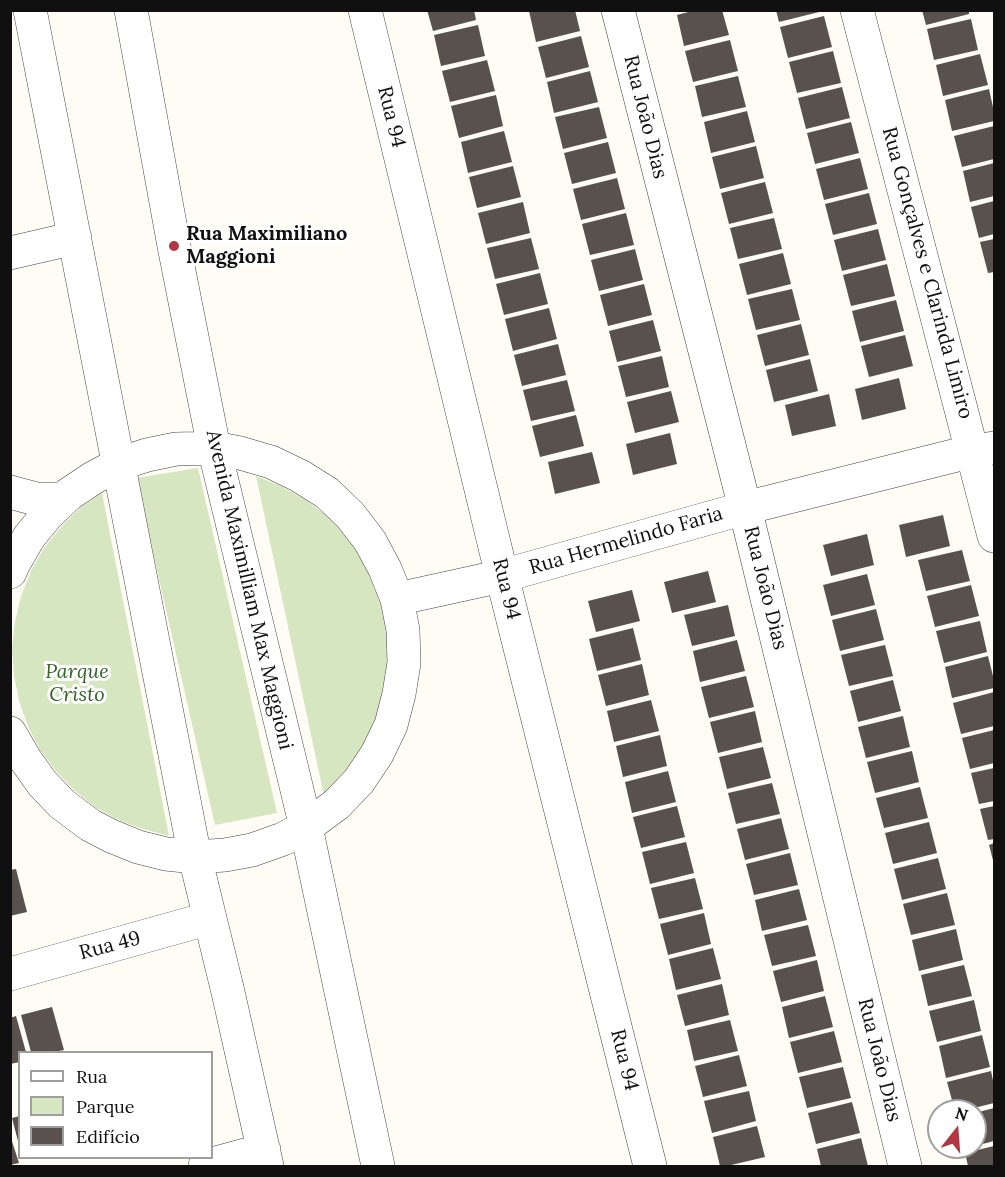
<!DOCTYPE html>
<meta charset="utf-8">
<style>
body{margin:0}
#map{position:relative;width:1005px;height:1177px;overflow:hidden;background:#fefcf5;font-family:Lora,serif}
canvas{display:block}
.frame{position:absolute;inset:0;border:12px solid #101010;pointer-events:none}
.legend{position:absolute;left:18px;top:1051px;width:195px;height:108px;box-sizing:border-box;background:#fff;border:2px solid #9f9f9f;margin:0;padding:8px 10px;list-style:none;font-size:18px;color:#101010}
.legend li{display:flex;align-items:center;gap:12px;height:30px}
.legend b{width:30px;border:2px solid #9f9f9f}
.north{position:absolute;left:927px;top:1099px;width:60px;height:60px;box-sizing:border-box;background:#fff;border:2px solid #9f9f9f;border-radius:50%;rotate:17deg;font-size:16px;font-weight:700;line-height:24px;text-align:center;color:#101010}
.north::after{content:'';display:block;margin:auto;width:21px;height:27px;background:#b23743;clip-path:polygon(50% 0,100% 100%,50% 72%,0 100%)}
</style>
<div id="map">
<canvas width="1005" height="1177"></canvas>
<div class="frame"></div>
<ul class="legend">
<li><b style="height:8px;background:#fff"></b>Rua</li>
<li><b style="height:16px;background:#d6e6c1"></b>Parque</li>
<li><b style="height:16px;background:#58514e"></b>Edifício</li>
</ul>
<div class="north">N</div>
</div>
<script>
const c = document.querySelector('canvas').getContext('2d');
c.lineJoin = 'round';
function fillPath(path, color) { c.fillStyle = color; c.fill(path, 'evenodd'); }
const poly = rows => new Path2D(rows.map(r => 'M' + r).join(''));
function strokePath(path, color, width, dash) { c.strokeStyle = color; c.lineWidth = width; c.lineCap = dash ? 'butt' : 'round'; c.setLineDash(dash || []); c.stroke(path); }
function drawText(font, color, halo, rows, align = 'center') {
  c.font = font + ' Lora,serif'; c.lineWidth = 6; c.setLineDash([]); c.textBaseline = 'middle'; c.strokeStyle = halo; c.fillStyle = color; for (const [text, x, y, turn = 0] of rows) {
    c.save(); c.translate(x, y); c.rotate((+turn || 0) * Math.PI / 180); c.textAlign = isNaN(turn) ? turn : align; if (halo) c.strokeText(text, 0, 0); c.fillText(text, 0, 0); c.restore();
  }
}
fillPath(poly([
 [198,468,277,813,215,825,136,478],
 [256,476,281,486,304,499,325,514,344,533,360,555,373,578,382,603,388,628,390,655,382,708,359,756,324,796],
 [102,493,169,836,143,829,118,820,95,807,74,790,56,771,40,750,28,726,19,701,14,675,12,649,15,622,21,596,31,571,44,548,61,527,80,508]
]), '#d6e6c1');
fillPath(poly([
 [427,10,474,10,476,20,433,31],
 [575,10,580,31,536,42,529,11],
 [696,10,722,10,729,35,684,46,677,15],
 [776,10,823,10,823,11,779,22],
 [922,10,969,10,969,14,926,25],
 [824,16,832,47,788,58,780,27],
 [971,19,978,50,934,60,927,29],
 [478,25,485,56,441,66,434,35],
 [581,36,589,67,546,78,538,47],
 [730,40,738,71,693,82,685,51],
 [833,51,841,83,797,93,789,62],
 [980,54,988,85,943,96,936,65],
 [487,60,495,91,450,102,442,71],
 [590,71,598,102,554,113,547,82],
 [738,76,746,107,702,117,695,86],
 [842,87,850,118,806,129,798,98],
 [989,89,994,112,994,121,952,131,945,100],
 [496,95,503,126,459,138,451,106],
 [599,107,607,138,563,149,555,117],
 [747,111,755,142,711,153,704,122],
 [851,122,859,153,815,164,807,133],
 [994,126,994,159,962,167,954,136],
 [504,131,512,162,468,173,461,142],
 [608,142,616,173,572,184,564,153],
 [756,146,764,178,720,189,712,157],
 [860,158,868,189,824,200,816,169],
 [994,163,994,196,970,202,963,171],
 [513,166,521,197,477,208,469,177],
 [617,178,625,209,581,220,573,189],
 [765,182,773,213,729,224,721,193],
 [869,193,877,224,833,235,825,204],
 [994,201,994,234,979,238,971,207],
 [523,202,530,233,486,244,478,213],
 [626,213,634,245,590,255,582,224],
 [774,218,782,249,738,259,730,228],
 [878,229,886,260,842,271,834,240],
 [531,238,539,269,495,279,487,248],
 [994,239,994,272,988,273,980,242],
 [635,249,643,280,599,291,591,260],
 [783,253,791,284,747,295,739,264],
 [887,264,895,296,851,306,843,275],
 [540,273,548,304,504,315,496,284],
 [644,284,652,315,608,326,600,295],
 [792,289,800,320,756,330,748,299],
 [896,300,904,331,860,342,852,311],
 [549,308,557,339,513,351,505,319],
 [653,320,661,351,617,362,609,331],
 [801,324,809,355,765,366,757,335],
 [905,335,913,366,869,377,861,346],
 [558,344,566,375,522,386,514,355],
 [662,356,669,387,626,397,618,366],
 [810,359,818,391,774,402,766,370],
 [899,378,906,409,862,420,855,389],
 [567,380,575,411,531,421,523,390],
 [671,391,679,422,635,433,627,402],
 [829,394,836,426,792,436,785,405],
 [576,415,584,446,540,457,532,426],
 [670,433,677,464,633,475,626,444],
 [592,452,600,483,555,494,548,462],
 [943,515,950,546,906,557,899,525],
 [867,534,874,565,831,576,823,545],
 [962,550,970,581,926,591,918,560],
 [708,571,716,602,672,613,664,582],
 [867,574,875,605,831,616,823,585],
 [971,585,979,616,935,627,927,596],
 [632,590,640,621,596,632,588,601],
 [728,605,735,636,692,646,684,615],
 [876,609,884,640,840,651,832,620],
 [980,621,987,652,944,663,936,631],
 [633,628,641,660,597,671,589,639],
 [737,640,745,671,700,682,693,651],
 [885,645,893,676,849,686,841,655],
 [988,656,994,680,994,688,952,698,945,667],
 [642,664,649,695,606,706,598,675],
 [746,676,754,707,709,718,701,687],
 [893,680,901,711,858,722,850,691],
 [994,692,994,726,961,734,953,703],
 [651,700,659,731,614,742,607,711],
 [755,711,762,742,718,753,710,722],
 [903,716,910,747,866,758,858,727],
 [994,730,994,763,970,769,962,738],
 [660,735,667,766,623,777,616,746],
 [763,747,771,778,727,789,719,757],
 [912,751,919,782,875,793,867,762],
 [994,768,994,801,979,804,971,773],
 [668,771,676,802,632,813,625,782],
 [772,783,780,814,736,824,728,793],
 [920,787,928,818,884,828,876,798],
 [677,806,685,837,641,848,633,817],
 [994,806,994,839,988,840,980,809],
 [781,818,789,849,745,860,737,829],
 [929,822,937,853,893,864,885,833],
 [686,842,694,873,650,884,642,852],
 [994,843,994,864,989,845],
 [790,853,798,885,754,895,746,864],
 [938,858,946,889,902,900,894,869],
 [16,869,27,912,10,916,10,870],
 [695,878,703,909,659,919,651,888],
 [799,889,807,920,762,931,755,900],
 [947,893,955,925,911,935,903,904],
 [704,913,711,944,668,955,660,924],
 [808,925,816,956,772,966,764,935],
 [956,929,963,960,919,971,912,940],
 [713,948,721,979,676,990,669,959],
 [817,960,824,991,781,1002,773,971],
 [964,965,972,996,928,1006,921,975],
 [722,984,729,1015,685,1026,677,995],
 [825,996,833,1027,789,1038,782,1007],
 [974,1000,981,1031,937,1042,929,1011],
 [52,1007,64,1050,54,1052,31,1052,21,1015],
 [16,1016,26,1052,20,1052,20,1062,10,1064,10,1018],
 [730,1020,738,1051,694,1061,687,1030],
 [834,1031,842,1062,798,1073,790,1042],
 [982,1035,990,1067,946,1078,939,1046],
 [739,1055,747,1086,703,1097,695,1066],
 [843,1067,851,1098,807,1108,799,1077],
 [991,1071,994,1085,994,1103,962,1111,955,1111,947,1082],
 [749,1091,756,1121,712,1133,704,1101],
 [852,1102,860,1133,816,1144,808,1113],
 [994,1108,994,1141,975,1146,975,1113],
 [20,1116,20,1145,19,1145,12,1118],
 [757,1126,765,1157,727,1166,720,1166,713,1137],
 [10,1135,19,1163,10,1165],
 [861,1138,868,1166,821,1166,817,1149],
 [994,1146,994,1166,968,1166,965,1153]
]), '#58514e');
const minor = poly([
 [30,10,195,857,228,992,267,1166],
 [131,10,174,246,214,448,306,827,378,1166],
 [365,10,502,576,650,1166],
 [618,10,745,508,905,1166],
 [857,10,994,536],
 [10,253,75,238],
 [10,492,36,499,63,499],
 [10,572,14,563,29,537,47,515,69,494,93,478,119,464,147,455,176,449,214,448,240,453,271,462,300,476,327,493,350,515,370,541,385,569,397,599,403,630,404,663,399,694,391,725,377,754,359,781,337,804,306,827,283,839,252,850,225,855,195,857,166,854,138,847,111,836,90,825,62,804,42,783,25,759,10,733],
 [397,599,502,576,745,508,973,451,994,448],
 [10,974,210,918],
 [205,1166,264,1150]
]);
strokePath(minor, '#434343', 34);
strokePath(minor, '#fff', 33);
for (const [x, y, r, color] of [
 [174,246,6,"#b23743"]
]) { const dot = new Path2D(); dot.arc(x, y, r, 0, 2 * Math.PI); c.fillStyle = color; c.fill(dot); strokePath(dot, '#fff', 2); }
drawText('20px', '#101010', '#fff', [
 ["Rua 94",391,117,76],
 ["Rua João Dias",645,117,76],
 ["Rua Gonçalves e Clarinda Limiro",927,273,75],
 ["Rua Hermelindo Faria",626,541,-16],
 ["Rua João Dias",765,588,76],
 ["Rua 94",506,589,76],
 ["Avenida Maximilliam Max Maggioni",249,590,77],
 ["Rua 49",110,946,-15],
 ["Rua 94",624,1060,76],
 ["Rua João Dias",879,1060,76]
]);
drawText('bold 20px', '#101010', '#fff', [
 ["Rua Maximiliano",186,234],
 ["Maggioni",186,257]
], 'left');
drawText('italic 20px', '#366227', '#fff', [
 ["Parque",77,672],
 ["Cristo",77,695]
]);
</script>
